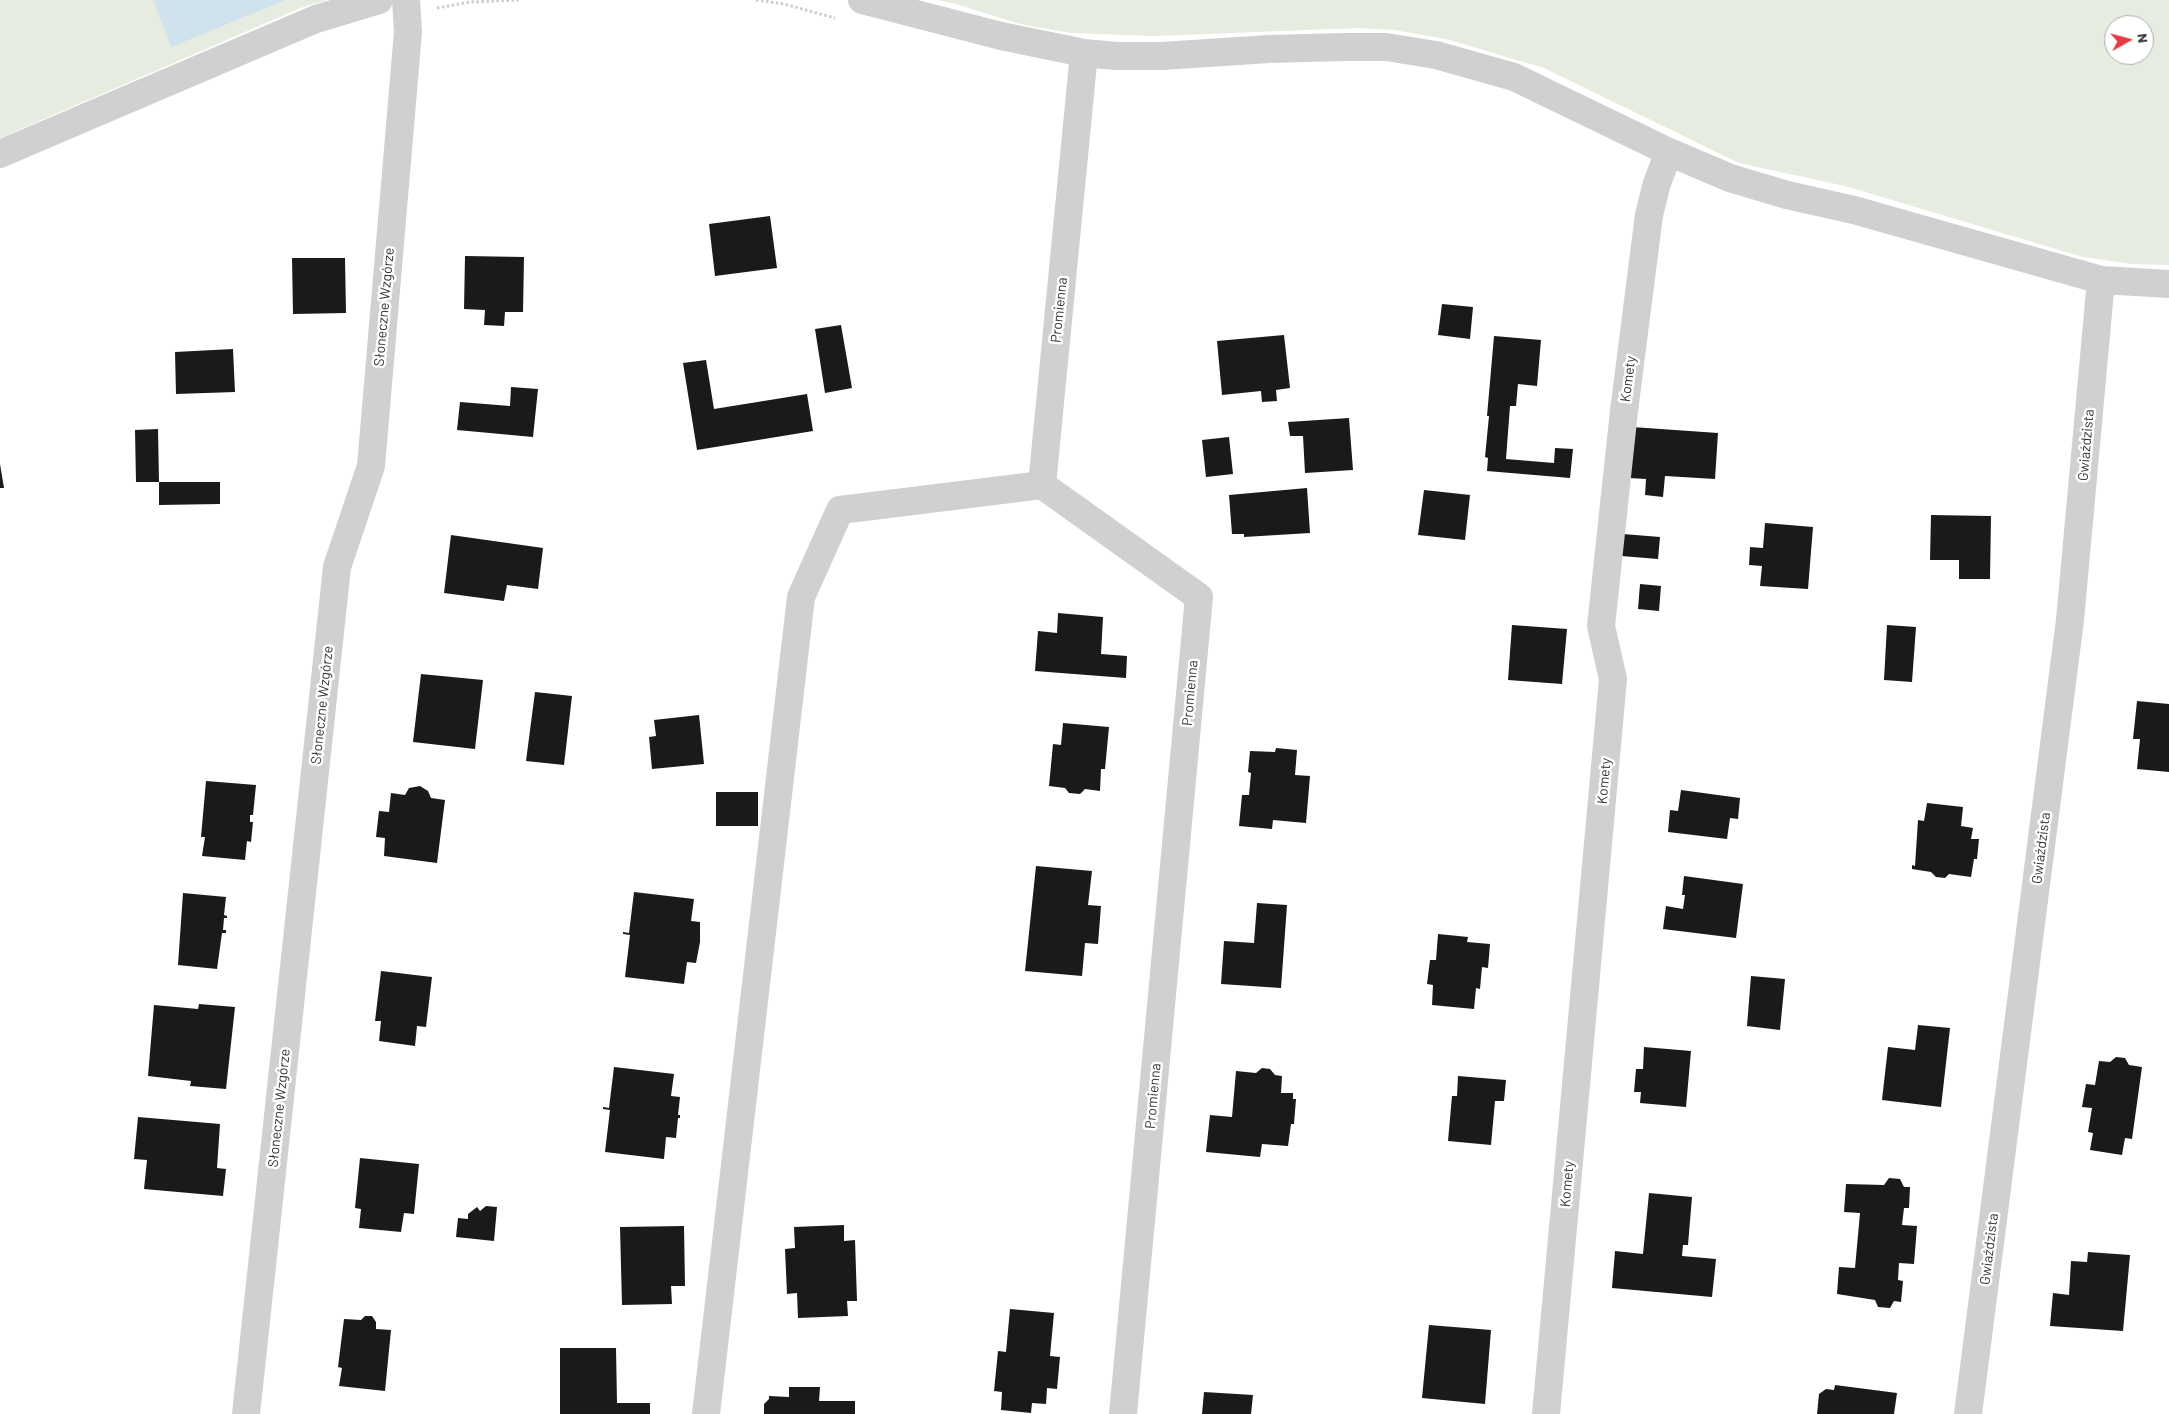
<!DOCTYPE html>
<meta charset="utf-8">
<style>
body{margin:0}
#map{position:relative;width:2169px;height:1414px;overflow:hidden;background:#fff;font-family:Barlow,sans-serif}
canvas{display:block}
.north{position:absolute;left:2104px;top:15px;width:50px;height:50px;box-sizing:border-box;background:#fff;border:1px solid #adadad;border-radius:50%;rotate:83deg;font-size:14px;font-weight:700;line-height:20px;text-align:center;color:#333}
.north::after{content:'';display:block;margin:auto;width:18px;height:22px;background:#e63946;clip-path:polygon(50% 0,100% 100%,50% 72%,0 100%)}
</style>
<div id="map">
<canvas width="2169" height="1414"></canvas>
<div class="north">N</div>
</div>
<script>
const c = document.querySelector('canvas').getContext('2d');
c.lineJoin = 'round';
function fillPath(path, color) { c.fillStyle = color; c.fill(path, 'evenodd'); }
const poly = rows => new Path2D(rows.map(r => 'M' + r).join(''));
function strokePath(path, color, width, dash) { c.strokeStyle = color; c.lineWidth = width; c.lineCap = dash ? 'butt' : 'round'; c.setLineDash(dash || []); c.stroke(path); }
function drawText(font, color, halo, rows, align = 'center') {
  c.font = font + ' Barlow,sans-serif'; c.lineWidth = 5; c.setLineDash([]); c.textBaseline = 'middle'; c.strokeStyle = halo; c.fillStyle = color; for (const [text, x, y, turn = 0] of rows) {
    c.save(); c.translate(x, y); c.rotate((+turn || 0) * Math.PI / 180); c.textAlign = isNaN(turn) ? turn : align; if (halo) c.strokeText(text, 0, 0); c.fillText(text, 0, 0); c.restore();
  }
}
fillPath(poly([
 [0,0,327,0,303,7,0,138],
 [938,0,2169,0,2169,265,2131,264,2083,257,1845,186,1739,163,1544,68,1446,39,1394,30,1359,28,1154,36,1071,33,1020,24,956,4],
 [2114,25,2144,25,2144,55,2114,55]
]), '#e6ecdf');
fillPath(poly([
 [153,0,286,0,171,47]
]), '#cfe2ee');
fillPath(poly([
 [770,216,777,268,715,276,709,224],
 [465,256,524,257,523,312,505,312,504,326,484,325,485,310,464,309],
 [292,258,345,258,346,313,293,314],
 [1442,304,1473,307,1470,339,1438,335],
 [841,325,852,388,825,393,815,329],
 [1284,335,1290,388,1276,390,1277,401,1262,402,1261,391,1222,395,1217,341],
 [1494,336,1541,340,1537,386,1518,384,1516,406,1510,406,1506,459,1554,463,1555,448,1573,449,1570,478,1487,471,1488,458,1485,457,1489,416,1487,416],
 [233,349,235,392,176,394,175,352],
 [706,360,714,409,807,394,813,431,697,450,683,363],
 [511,387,538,389,533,437,457,430,460,402,510,406],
 [1349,418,1353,470,1305,473,1303,436,1290,436,1288,422],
 [1632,427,1718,433,1715,479,1665,476,1663,497,1645,495,1646,479,1629,478],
 [158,429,159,482,136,482,135,430],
 [1229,437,1233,474,1206,477,1202,440],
 [0,464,4,488,0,488],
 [159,482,220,482,220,504,159,505],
 [1307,488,1310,533,1244,537,1244,534,1232,534,1229,495],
 [1424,490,1470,495,1465,540,1418,535],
 [1931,515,1991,516,1990,579,1959,579,1959,560,1930,560],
 [1765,523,1813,527,1808,589,1760,586,1762,566,1749,565,1750,547,1763,548],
 [1623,534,1660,537,1658,559,1621,556],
 [451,535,543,548,538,589,507,585,504,601,444,593],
 [1640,584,1661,586,1659,611,1638,609],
 [1058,613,1103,617,1101,654,1127,656,1126,678,1035,671,1038,631,1057,633],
 [1512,625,1567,629,1562,684,1508,680],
 [1887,625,1916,627,1912,682,1884,680],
 [421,674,483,680,475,749,413,742],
 [535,692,572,696,564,765,526,761],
 [2137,701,2169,704,2169,772,2137,769,2140,739,2133,739],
 [699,715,704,764,652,769,649,737,656,736,654,720],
 [1063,723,1109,727,1105,769,1101,769,1100,791,1085,789,1080,794,1069,793,1065,788,1049,786,1053,744,1061,745],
 [1276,748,1297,750,1295,775,1310,776,1306,823,1273,820,1272,829,1239,826,1242,795,1249,795,1251,773,1248,772,1250,751,1275,752],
 [206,781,256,785,253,815,250,815,250,822,253,822,251,842,247,841,245,860,202,856,205,837,201,837],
 [420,786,428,791,431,798,445,800,437,863,384,856,385,838,376,837,379,811,389,812,391,793,405,795,409,788],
 [1681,790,1740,798,1738,819,1730,818,1727,839,1668,832,1670,810,1678,811],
 [716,792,758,792,758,826,716,826],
 [1927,803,1963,807,1961,826,1973,828,1971,839,1979,839,1977,859,1974,859,1971,877,1949,874,1945,878,1936,877,1931,872,1912,869,1912,865,1915,866,1918,820,1924,821],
 [1036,866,1092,871,1088,905,1101,906,1098,944,1085,943,1082,976,1025,971],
 [1684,876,1743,884,1736,938,1663,929,1666,906,1683,909,1685,895,1682,895],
 [634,892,694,899,691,921,700,922,700,942,696,963,687,962,684,984,625,977,630,935,623,934,623,932,629,933],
 [183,893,226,897,224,915,227,916,227,918,224,918,223,930,226,930,226,933,222,933,217,969,178,965],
 [1257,903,1287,905,1281,988,1221,984,1224,941,1254,943],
 [1438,934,1468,937,1467,942,1490,944,1488,968,1482,967,1480,989,1476,988,1474,1009,1432,1005,1433,985,1427,984,1430,960,1436,960],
 [381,971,432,977,426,1027,417,1026,415,1046,379,1041,381,1021,375,1021],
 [1751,976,1785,979,1780,1030,1747,1026],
 [199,1004,235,1007,226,1089,190,1086,191,1081,148,1076,154,1005,198,1009],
 [1918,1025,1950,1028,1941,1107,1882,1100,1888,1047,1915,1050],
 [1644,1047,1691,1051,1686,1107,1640,1103,1641,1092,1634,1092,1636,1069,1643,1069],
 [2116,1057,2125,1058,2129,1065,2142,1067,2132,1139,2125,1138,2122,1155,2090,1150,2093,1133,2088,1132,2092,1108,2082,1107,2086,1084,2095,1085,2099,1061,2110,1062],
 [614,1067,674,1074,671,1096,680,1097,678,1115,680,1115,680,1118,678,1118,676,1138,666,1137,664,1159,605,1152,610,1110,603,1109,603,1107,609,1108],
 [1262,1068,1270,1069,1275,1075,1282,1076,1281,1093,1293,1093,1293,1099,1296,1099,1294,1124,1291,1124,1288,1146,1262,1144,1260,1157,1206,1152,1210,1115,1232,1117,1236,1071,1256,1073],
 [1458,1076,1506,1080,1504,1101,1495,1101,1491,1145,1448,1141,1452,1096,1457,1096],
 [138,1117,220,1124,217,1168,226,1169,223,1196,144,1189,147,1160,134,1159],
 [360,1158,419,1164,414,1214,404,1213,401,1232,359,1228,361,1209,355,1208],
 [1889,1178,1900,1179,1904,1187,1910,1187,1909,1208,1904,1208,1902,1225,1917,1226,1914,1264,1899,1263,1898,1280,1903,1281,1901,1302,1894,1301,1890,1308,1878,1307,1875,1300,1837,1294,1839,1267,1855,1268,1860,1213,1844,1212,1846,1184,1884,1185],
 [1649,1193,1692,1197,1688,1245,1683,1245,1682,1256,1716,1259,1712,1297,1612,1288,1615,1251,1643,1254],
 [486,1206,497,1207,494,1241,456,1237,458,1218,468,1219,468,1214,477,1207,480,1211],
 [844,1225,844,1241,855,1240,857,1301,847,1301,848,1316,798,1318,797,1293,787,1294,785,1249,795,1248,794,1227],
 [684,1226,685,1286,671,1286,672,1304,622,1305,620,1227],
 [2088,1252,2130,1255,2123,1331,2050,1326,2053,1293,2069,1295,2071,1261,2087,1262],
 [1010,1309,1054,1313,1050,1356,1060,1357,1057,1389,1047,1388,1046,1404,1032,1403,1031,1413,1001,1410,1002,1392,994,1391,998,1351,1006,1352],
 [365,1316,372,1316,376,1322,376,1329,391,1330,385,1391,339,1386,342,1368,338,1367,344,1319,361,1320],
 [1429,1325,1491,1330,1485,1404,1422,1398],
 [560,1348,616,1348,617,1403,650,1403,650,1414,560,1414],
 [1835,1385,1897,1393,1894,1414,1817,1414,1819,1394,1826,1389,1834,1390],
 [789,1387,820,1387,819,1401,855,1401,855,1414,764,1414,764,1404,769,1399,769,1396,789,1397],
 [1204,1392,1253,1395,1251,1414,1202,1414]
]), '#1a1a1a');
strokePath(poly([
 [756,0,784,4,835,18],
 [437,8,470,2,519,0]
]), '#cdcdcd', 3, [2.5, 2.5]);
strokePath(poly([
 [862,0,1001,36,1084,53,1117,56,1162,56,1269,49,1343,47,1386,47,1436,55,1514,77,1669,152,1730,178,1787,195,1854,210,2101,280,2169,284],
 [1084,53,1042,485,1199,597,1123,1414],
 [0,154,316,19,379,0],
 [246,1414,337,567,371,466,408,32,406,0],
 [706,1414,801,597,840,510,1042,485],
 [1546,1414,1613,679,1601,626,1624,411,1649,215,1657,183,1669,152],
 [1968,1414,2070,620,2101,280]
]), '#d0d0d0', 28);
drawText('14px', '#333', '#fff', [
 ["Słoneczne Wzgórze",384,307,-85],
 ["Promienna",1059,310,-84],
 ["Komety",1628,379,-83],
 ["Gwiaździsta",2086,445,-85],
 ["Promienna",1190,693,-85],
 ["Słoneczne Wzgórze",322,705,-84],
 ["Komety",1604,781,-85],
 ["Gwiaździsta",2041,848,-83],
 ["Promienna",1153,1096,-85],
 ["Słoneczne Wzgórze",279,1108,-84],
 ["Komety",1567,1184,-85],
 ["Gwiaździsta",1989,1249,-83]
]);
</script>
